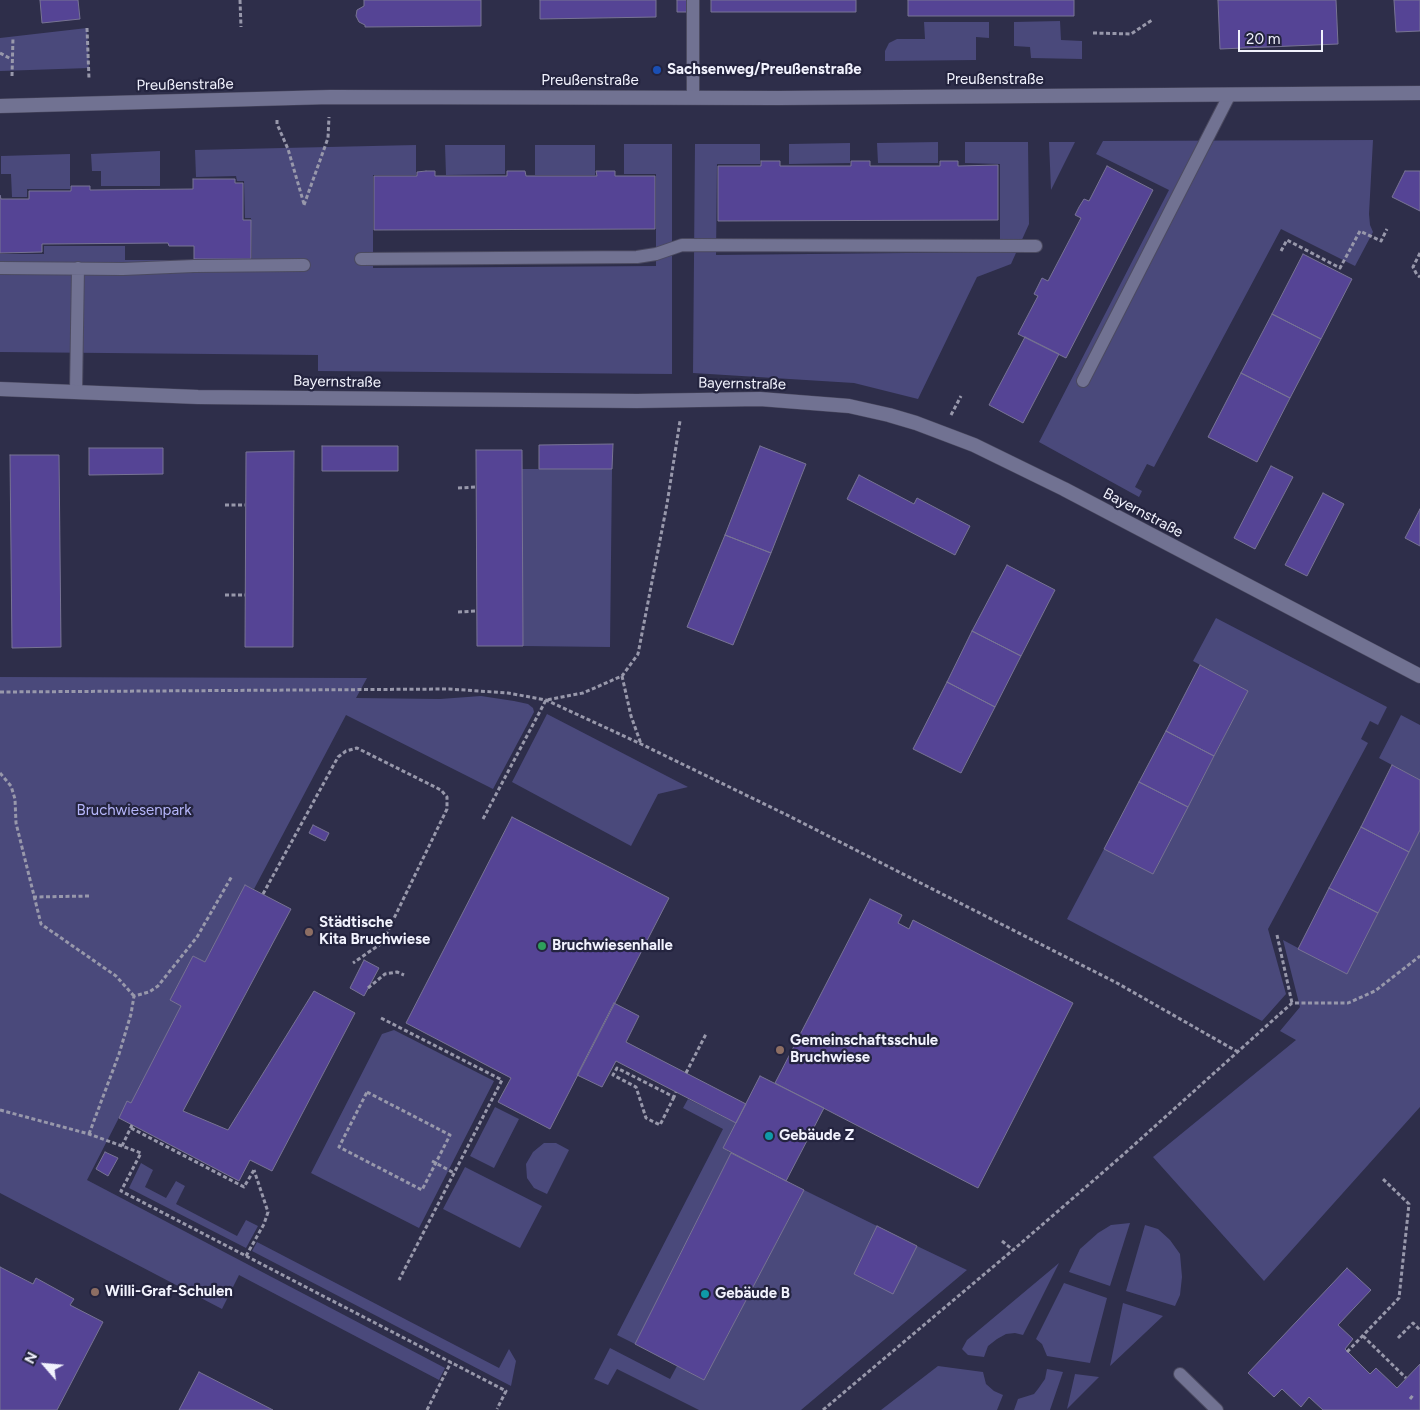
<!DOCTYPE html>
<meta charset="utf-8">
<style>
body{margin:0}
#map{position:relative;width:1420px;height:1410px;overflow:hidden;background:#2e2e4a;font-family:Figtree,sans-serif}
canvas{display:block}
.north{position:absolute;left:20px;top:1340px;width:50px;height:50px;-webkit-text-stroke:4px #24243f;paint-order:stroke;rotate:297deg;font-size:14px;font-weight:700;line-height:20px;text-align:center;color:#f1f2fd}
.north::after{content:'';display:block;margin:auto;width:18px;height:22px;background:#f1f2fd;clip-path:polygon(50% 0,100% 100%,50% 72%,0 100%)}
.scale{position:absolute;left:1238px;top:30px;width:85px;height:22px;box-sizing:border-box;border:2px solid #f1f2fd;border-top:0;padding-left:6px;font-size:15px;line-height:18px;white-space:nowrap;color:#f1f2fd;-webkit-text-stroke:4px #24243f;paint-order:stroke}
</style>
<div id="map">
<canvas width="1420" height="1410"></canvas>
<div class="north">N</div>
<div class="scale">20 m</div>
</div>
<script>
const c = document.querySelector('canvas').getContext('2d');
c.lineJoin = 'round';
function fillPath(path, color) { c.fillStyle = color; c.fill(path, 'evenodd'); }
const poly = rows => new Path2D(rows.map(r => 'M' + r).join(''));
function strokePath(path, color, width, dash) { c.strokeStyle = color; c.lineWidth = width; c.lineCap = dash ? 'butt' : 'round'; c.setLineDash(dash || []); c.stroke(path); }
function drawText(font, color, halo, rows, align = 'center') {
  c.font = font + ' Figtree,sans-serif'; c.lineWidth = 4.5; c.setLineDash([]); c.textBaseline = 'middle'; c.strokeStyle = halo; c.fillStyle = color; for (const [text, x, y, turn = 0] of rows) {
    c.save(); c.translate(x, y); c.rotate((+turn || 0) * Math.PI / 180); c.textAlign = isNaN(turn) ? turn : align; if (halo) c.strokeText(text, 0, 0); c.fillText(text, 0, 0); c.restore();
  }
}
fillPath(poly([
 [1060,21,1061,40,1082,41,1082,59,1031,58,1030,47,1014,46,1014,22],
 [924,22,989,22,989,38,976,37,976,60,885,61,885,51,889,43,897,39,925,39],
 [87,28,89,68,0,71,0,38],
 [1373,140,1369,214,1370,225,1373,232,1355,266,1281,229,1154,467,1147,464,1135,487,1142,491,1139,497,1039,442,1169,190,1096,154,1103,141],
 [938,142,938,163,878,163,877,143],
 [965,142,1028,142,1029,224,1011,264,977,277,918,399,854,383,693,373,695,144,760,144,760,164,717,164,716,255,1000,252,1000,164,965,163],
 [1049,142,1075,142,1051,190],
 [850,143,850,163,789,164,789,144],
 [624,144,672,144,672,374,318,371,318,355,0,352,0,254,44,254,44,246,125,246,125,260,252,260,251,218,245,218,244,181,237,181,236,176,196,177,195,150,416,145,416,175,373,175,373,268,656,266,656,174,624,174],
 [445,145,505,145,505,174,446,175],
 [535,145,595,145,595,175,535,175],
 [160,151,160,186,101,186,101,171,92,171,91,154],
 [70,154,70,189,27,189,27,197,12,197,11,174,1,174,1,156],
 [522,469,612,469,610,647,523,646],
 [1216,618,1387,707,1378,725,1370,721,1361,739,1368,743,1268,929,1286,994,1262,1021,1067,919,1104,849,1153,874,1248,691,1193,661],
 [0,677,367,678,356,698,440,699,481,696,514,701,528,704,533,708,534,712,493,789,346,715,254,889,245,885,205,962,193,956,170,1000,181,1006,131,1103,127,1102,87,1180,445,1368,439,1380,239,1275,222,1309,0,1193],
 [547,714,688,787,658,794,631,846,512,782],
 [1401,715,1420,725,1420,780,1379,758],
 [1420,830,1420,1107,1264,1281,1153,1157,1296,1040,1280,1031,1300,1007,1283,940,1347,974],
 [394,1030,494,1081,419,1228,311,1173,382,1034],
 [688,1099,736,1123,723,1148,731,1153,635,1344,617,1335,723,1129,683,1108],
 [495,1107,519,1119,494,1168,470,1156],
 [544,1143,556,1143,569,1150,547,1194,534,1188,527,1178,526,1164,533,1152],
 [141,1163,153,1170,145,1187,166,1198,176,1181,185,1186,176,1204,237,1236,246,1220,258,1226,246,1248,129,1188],
 [465,1167,542,1206,520,1248,443,1209],
 [804,1190,877,1226,854,1274,893,1293,917,1246,967,1270,801,1410,699,1410,617,1369,608,1385,594,1379,610,1348,670,1379,677,1366,704,1380],
 [1130,1223,1110,1286,1069,1272,1080,1249,1098,1233,1111,1225],
 [1145,1225,1158,1229,1170,1240,1180,1254,1182,1277,1180,1295,1175,1306,1126,1291],
 [257,1242,499,1368,509,1349,516,1361,511,1386,252,1251],
 [1059,1263,1023,1335,1015,1333,1006,1334,997,1339,988,1346,984,1357,968,1355,962,1349,967,1340],
 [1064,1283,1107,1298,1090,1363,1047,1356,1042,1344,1036,1339],
 [1123,1303,1163,1316,1110,1366],
 [938,1366,983,1372,986,1384,994,1391,1003,1395,997,1410,881,1410],
 [1047,1369,1063,1372,1050,1410,1014,1410,1018,1399,1034,1394,1038,1389,1045,1379],
 [1075,1374,1099,1377,1067,1409]
]), '#4a497b');
const building = poly([
 [40,0,78,0,80,19,42,23,40,0],
 [364,0,481,0,481,26,365,27,365,25,359,22,356,16,357,10,364,6,364,0],
 [540,0,656,0,656,17,540,19,540,0],
 [677,0,689,0,689,12,677,12,677,0],
 [711,0,856,0,856,12,711,12,711,0],
 [908,0,1074,0,1074,16,908,16,908,0],
 [1218,0,1336,0,1338,44,1220,49,1218,0],
 [1394,0,1420,0,1420,31,1396,32,1394,0],
 [761,161,780,161,780,166,851,166,851,161,870,161,870,166,940,166,940,161,958,161,958,166,998,165,998,220,718,221,718,166,761,166,761,161],
 [1107,166,1153,190,1066,358,1018,334,1038,296,1034,294,1042,278,1048,281,1081,218,1075,215,1079,207,1084,199,1089,201,1107,166],
 [426,171,435,171,435,176,507,176,507,171,525,171,526,176,597,176,596,171,615,171,615,176,655,176,655,229,374,230,374,176,417,176,417,172,426,171],
 [1405,171,1420,171,1420,211,1392,197,1405,171],
 [193,179,235,179,235,183,243,183,243,220,251,220,251,259,194,259,194,246,169,246,168,243,42,244,42,252,0,253,0,195,1,199,29,199,29,191,71,191,71,186,90,186,90,190,193,189,193,179],
 [1303,254,1352,279,1321,339,1272,314,1303,254],
 [1272,314,1321,339,1290,398,1241,373,1272,314],
 [1025,337,1059,354,1023,423,989,405,1025,337],
 [1241,373,1290,398,1257,462,1208,437,1241,373],
 [613,444,612,469,539,469,539,445,613,444],
 [322,446,398,446,398,471,322,471,322,446],
 [760,446,806,464,771,553,725,535,760,446],
 [89,448,163,448,163,474,89,475,89,448],
 [476,450,522,450,523,646,477,646,476,450],
 [294,451,293,647,245,647,246,452,294,451],
 [10,455,59,455,61,647,12,648,10,455],
 [1271,466,1293,477,1255,549,1234,538,1271,466],
 [859,475,914,504,917,498,970,526,955,555,847,499,859,475],
 [1323,493,1344,504,1307,576,1285,565,1323,493],
 [1420,509,1420,546,1405,538,1420,509],
 [725,535,771,553,733,645,687,627,725,535],
 [1007,565,1055,590,1021,656,972,631,1007,565],
 [972,631,1021,656,995,707,947,682,972,631],
 [1200,665,1248,691,1214,756,1166,731,1200,665],
 [947,682,995,707,961,773,913,749,947,682],
 [1166,731,1214,756,1188,807,1139,782,1166,731],
 [1392,765,1420,780,1420,830,1409,852,1361,827,1392,765],
 [1139,782,1188,807,1153,874,1104,849,1139,782],
 [512,817,669,898,550,1129,498,1102,511,1078,406,1023,512,817],
 [313,825,329,833,325,841,309,833,313,825],
 [1361,827,1409,852,1378,913,1329,888,1361,827],
 [245,885,291,909,183,1111,228,1130,314,991,355,1013,272,1171,250,1160,239,1181,119,1118,127,1101,131,1103,181,1006,170,1000,193,956,205,962,245,885],
 [1329,888,1378,913,1347,974,1298,949,1329,888],
 [870,899,902,915,898,923,909,929,913,920,1073,1003,978,1188,775,1083,870,899],
 [364,960,379,968,364,996,350,988,364,960],
 [614,1003,639,1016,626,1042,746,1104,736,1123,616,1061,602,1087,577,1075,614,1003],
 [760,1076,824,1108,786,1181,723,1148,760,1076],
 [105,1152,118,1158,108,1176,96,1169,105,1152],
 [731,1153,804,1190,704,1380,635,1344,731,1153],
 [877,1226,917,1246,893,1294,854,1274,877,1226],
 [0,1267,33,1284,36,1278,74,1299,70,1305,103,1322,57,1410,0,1410,0,1267],
 [1347,1268,1371,1290,1338,1325,1353,1339,1345,1349,1370,1374,1376,1368,1397,1388,1420,1364,1420,1410,1323,1410,1309,1397,1301,1407,1282,1389,1274,1397,1248,1373,1347,1268],
 [199,1372,273,1410,179,1410,199,1372]
]);
fillPath(building, '#554495');
strokePath(building, '#787494', 1);
const service = poly([
 [693,0,693,98],
 [361,259,637,257,656,254,682,245,1036,246],
 [0,268,123,269,194,266,304,265],
 [1083,381,1230,94],
 [76,390,78,268],
 [1180,1374,1217,1410]
]);
const minor = poly([
 [0,389,198,397,637,401,760,399,849,406,889,415,916,423,974,445,1064,489,1420,676]
]);
const tertiary = poly([
 [0,106,330,97,779,98,1420,93]
]);
strokePath(service, '#4b4a60', 14);
strokePath(minor, '#4b4a60', 15);
strokePath(tertiary, '#4b4a60', 15);
strokePath(poly([
 [240,0,241,27],
 [87,28,89,79],
 [1093,33,1131,34,1152,20],
 [0,53,11,59],
 [12,76,13,37],
 [277,120,277,124,288,149,304,204],
 [304,205,328,138,329,117],
 [1281,251,1287,240,1340,268,1360,231,1381,241,1387,229],
 [1420,253,1413,267,1417,275,1420,277],
 [951,415,961,396],
 [458,488,476,487],
 [225,505,245,505],
 [225,595,245,595],
 [458,612,477,611],
 [622,676,631,716,641,744],
 [0,692,449,689,508,693,546,700,641,744,789,816,1117,983,1238,1052],
 [0,773,11,786,15,799,16,823,41,924,116,976,134,996],
 [483,819,546,700,583,693,622,676,638,654,667,504,680,421],
 [263,894,338,757,346,751,357,748,441,790,447,797,447,809,382,943,353,963],
 [33,897,90,896],
 [1277,935,1292,1003],
 [368,988,385,974,397,972,404,975],
 [381,1018,502,1080,399,1280],
 [686,1073,706,1034],
 [367,1092,450,1135,422,1190,339,1147,367,1092],
 [674,1097,660,1125,646,1118,636,1087,613,1075,617,1068,674,1097,676,1092],
 [0,1110,89,1134,141,1153,121,1191,506,1391,497,1409],
 [131,1128,244,1187,254,1170],
 [89,1134,119,1054,131,1014,134,996,149,992,158,986,197,937,232,876],
 [122,1146,132,1125],
 [432,1161,454,1173],
 [1002,1241,1013,1250],
 [246,1256,264,1224,268,1212,254,1170],
 [1363,1336,1406,1378],
 [1398,1338,1413,1323,1420,1330],
 [1347,1352,1399,1298,1409,1204,1383,1179],
 [1410,1399,1414,1394],
 [427,1410,451,1362],
 [823,1410,1013,1250,1124,1154,1292,1003,1348,1003,1375,991,1420,956]
]), '#9898ab', 3, [4, 2.5]);
strokePath(service, '#717292', 12);
strokePath(minor, '#717292', 14);
strokePath(tertiary, '#717292', 14);
for (const [x, y, r, color] of [
 [657,70,5,"#1a4fb4"],
 [309,932,5,"#8d6e63"],
 [542,946,5,"#2e9e5b"],
 [780,1050,5,"#8d6e63"],
 [769,1136,5,"#0f9aa8"],
 [95,1292,5,"#8d6e63"],
 [705,1294,5,"#0f9aa8"]
]) { const dot = new Path2D(); dot.arc(x, y, r, 0, 2 * Math.PI); c.fillStyle = color; c.fill(dot); strokePath(dot, '#24243f', 2); }
drawText('bold 15px', '#f1f2fd', '#24243f', [
 ["Sachsenweg/Preußenstraße",667,70],
 ["Städtische",319,923],
 ["Kita Bruchwiese",319,940],
 ["Bruchwiesenhalle",552,946],
 ["Gemeinschaftsschule",790,1041],
 ["Bruchwiese",790,1058],
 ["Gebäude Z",779,1136],
 ["Willi-Graf-Schulen",105,1292],
 ["Gebäude B",715,1294]
], 'left');
drawText('15px', '#f1f2fd', '#24243f', [
 ["Preußenstraße",995,80],
 ["Preußenstraße",590,81],
 ["Preußenstraße",185,85,-1],
 ["Bayernstraße",337,382,1],
 ["Bayernstraße",742,384,1],
 ["Bayernstraße",1143,513,28]
]);
drawText('15px', '#b6b6fa', '#24243f', [
 ["Bruchwiesenpark",134,811]
]);
</script>
